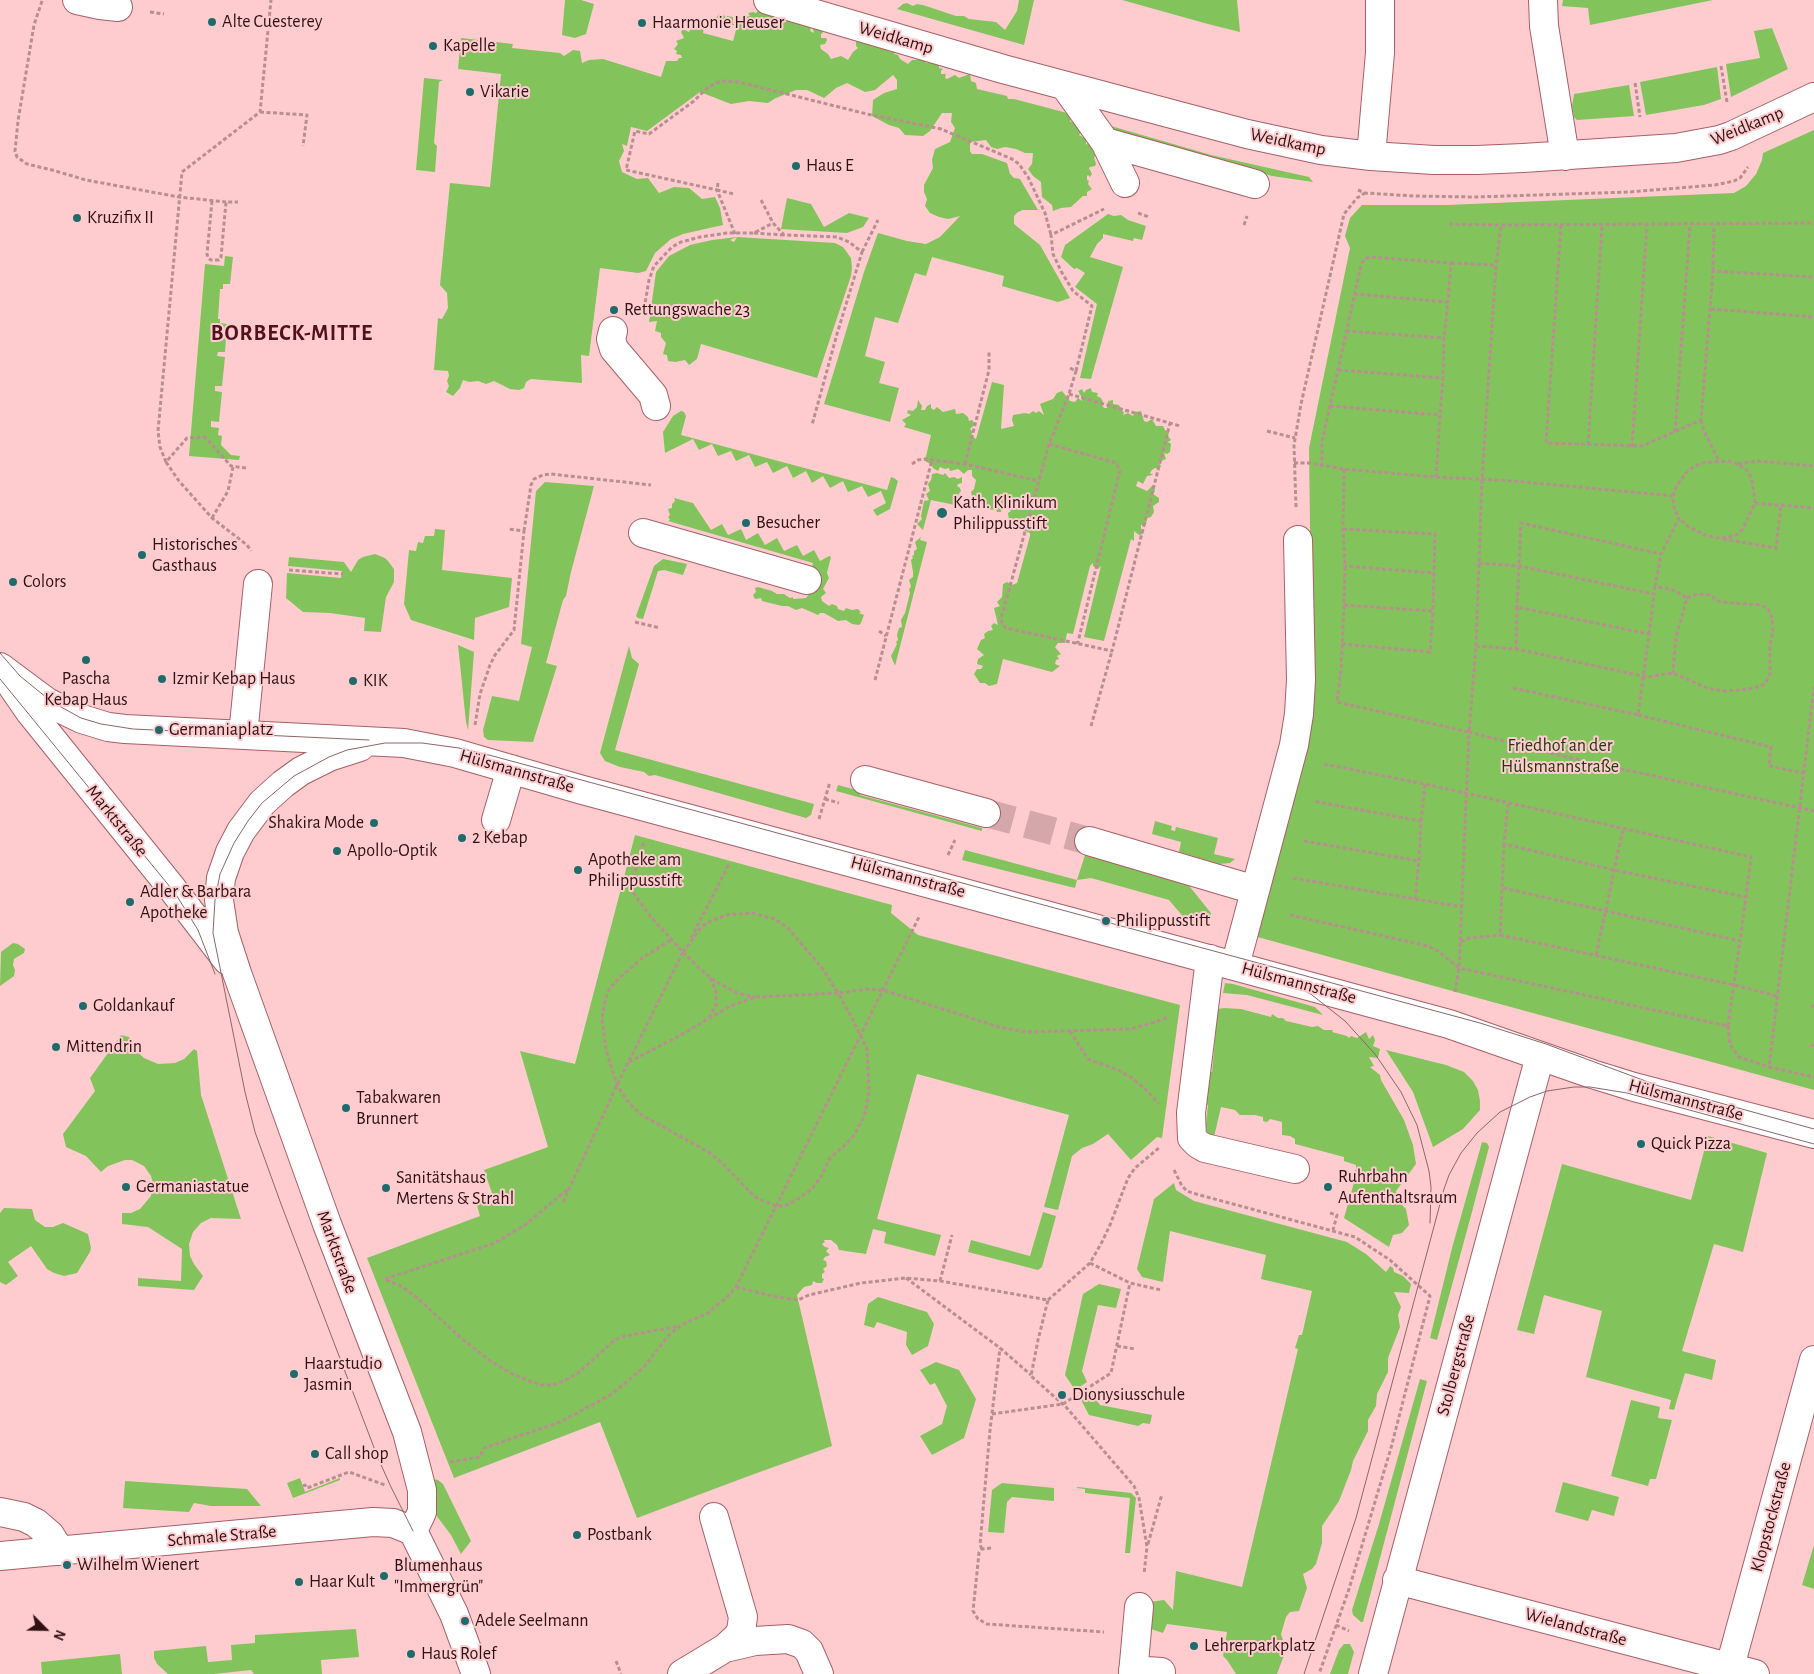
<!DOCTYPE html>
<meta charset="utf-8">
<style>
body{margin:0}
#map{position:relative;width:1814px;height:1674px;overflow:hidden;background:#fecccf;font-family:"Alegreya Sans",sans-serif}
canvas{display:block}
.north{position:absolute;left:20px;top:1604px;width:50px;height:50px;-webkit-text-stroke:4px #fecccf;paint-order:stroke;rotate:113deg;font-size:14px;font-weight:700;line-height:20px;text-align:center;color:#2e1114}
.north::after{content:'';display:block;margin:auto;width:18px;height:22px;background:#2e1114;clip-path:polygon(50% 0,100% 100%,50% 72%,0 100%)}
</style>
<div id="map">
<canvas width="1814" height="1674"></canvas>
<div class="north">N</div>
</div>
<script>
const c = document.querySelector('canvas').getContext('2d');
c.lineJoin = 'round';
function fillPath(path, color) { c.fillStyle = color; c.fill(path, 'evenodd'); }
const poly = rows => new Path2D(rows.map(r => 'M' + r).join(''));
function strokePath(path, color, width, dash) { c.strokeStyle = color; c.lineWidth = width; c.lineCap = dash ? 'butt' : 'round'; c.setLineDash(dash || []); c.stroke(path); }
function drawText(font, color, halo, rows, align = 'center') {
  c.font = font + ' "Alegreya Sans",sans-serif'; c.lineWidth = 4; c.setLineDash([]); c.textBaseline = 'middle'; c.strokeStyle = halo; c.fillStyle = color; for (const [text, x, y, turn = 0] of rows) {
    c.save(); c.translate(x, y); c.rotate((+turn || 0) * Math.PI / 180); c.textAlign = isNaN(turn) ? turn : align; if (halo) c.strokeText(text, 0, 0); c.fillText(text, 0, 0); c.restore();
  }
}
fillPath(poly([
 [565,0,581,0,594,4,586,34,575,38,562,35],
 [1019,0,1034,0,1024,45,897,9,903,4,907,3,913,6,917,4,923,5,956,16,964,16,969,19,996,22,1005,30,1017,11],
 [1122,0,1237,0,1240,32,1208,24],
 [1563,0,1713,0,1590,25,1588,8,1562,6],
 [760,9,800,20,798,24,811,27,810,31,814,33,813,29,821,30,823,33,821,34,821,38,826,38,827,40,825,44,820,45,821,49,828,54,831,59,841,56,848,60,853,52,858,48,856,46,856,42,862,38,890,49,889,52,896,50,894,54,898,55,900,59,908,64,912,60,916,60,919,58,924,59,926,63,932,61,935,64,939,63,939,68,943,69,941,71,941,74,946,74,945,78,947,79,955,75,959,78,970,74,971,81,976,83,977,89,1007,96,1008,99,1014,99,1071,114,1074,118,1071,119,1070,121,1078,125,1077,127,1081,133,1079,135,1086,139,1086,145,1089,142,1094,149,1092,150,1094,153,1097,155,1094,157,1096,164,1095,166,1090,167,1089,168,1092,174,1090,177,1088,175,1087,176,1087,180,1089,181,1088,184,1092,189,1087,192,1087,196,1083,196,1071,207,1061,208,1053,211,1052,205,1042,197,1041,182,1033,176,1028,169,1032,164,1033,153,1025,153,1016,149,1005,147,997,149,991,147,986,140,970,142,970,151,972,154,982,154,1007,163,1010,174,1014,178,1020,179,1038,210,1023,210,1018,212,1014,216,1014,224,1040,245,1070,298,1058,302,1002,286,1004,276,932,257,926,276,915,273,898,323,875,317,865,356,885,362,879,383,899,388,890,422,824,404,864,272,878,233,907,241,926,244,940,237,960,216,948,219,939,217,930,213,925,206,927,199,924,192,924,185,933,168,932,160,935,149,950,142,955,128,951,122,952,113,942,113,930,131,923,136,905,135,899,128,889,125,872,116,873,100,884,93,897,89,897,80,893,75,875,90,865,92,847,83,836,88,824,98,807,90,796,90,776,98,768,103,749,101,731,104,700,92,647,131,631,127,627,146,622,144,624,151,619,161,622,172,637,179,648,178,659,193,674,187,689,188,702,199,715,197,720,208,723,225,683,234,671,239,655,253,646,271,638,273,600,268,589,356,581,355,582,383,531,379,526,382,524,388,519,390,510,389,494,381,486,384,478,381,469,382,463,380,460,388,453,396,446,392,449,386,447,381,449,376,448,371,434,370,438,318,442,319,448,308,447,293,440,285,450,183,490,187,501,74,458,69,461,38,513,44,512,48,560,53,564,56,573,50,580,51,582,63,589,60,603,59,661,77,666,61,677,61,679,58,682,58,681,55,676,54,677,51,674,49,678,44,676,41,684,38,681,32,683,29,689,32,691,28,695,28,698,25,705,24,703,33,733,41,737,26,714,20,719,14,722,17,724,15,726,18,727,16,733,17,733,24,736,23,739,18,743,21,746,17,750,16,748,13,753,12,756,13],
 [1772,28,1788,69,1731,97,1726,64,1760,58,1754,31],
 [1717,67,1721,99,1704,105,1646,115,1640,82],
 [424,78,443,80,439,82,434,143,437,146,435,172,416,170],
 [1629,85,1634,116,1577,120,1574,117,1572,106,1574,94],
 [1111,126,1211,155,1309,177,1313,182,1272,176,1114,131],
 [1814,130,1814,1090,1445,989,1254,936,1312,681,1309,448,1350,248,1345,236,1350,218,1362,205,1447,205,1734,193,1746,186,1756,174,1762,160,1763,153],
 [787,198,811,204,824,227,849,213,869,218,863,227,847,233,781,229],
 [1108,214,1114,216,1121,215,1128,220,1146,226,1142,240,1134,238,1133,241,1103,234,1103,238,1097,244,1090,257,1123,267,1091,379,1080,378,1097,304,1075,287,1085,273,1077,268,1074,269,1061,257,1065,245],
 [737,237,730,240,734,242,737,237,835,243,843,247,851,258,852,268,851,276,817,378,701,344,697,359,689,365,685,360,675,362,668,361,667,355,663,354,666,343,661,337,661,333,655,331,657,321,649,322,656,272,669,256,690,245,712,240],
 [225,256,233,257,230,284,223,284,223,289,220,289,218,319,220,319,220,323,227,324,225,352,218,352,217,356,225,357,222,386,215,386,215,391,222,392,219,422,211,421,211,427,219,428,218,435,222,436,221,445,231,455,240,456,239,460,189,456,205,264,224,266],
 [992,382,1004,385,1001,429,1014,426,1012,420,1013,415,1025,413,1029,414,1033,411,1036,413,1039,411,1044,415,1040,404,1053,399,1057,393,1062,391,1070,401,1075,402,1078,398,1082,401,1081,396,1078,391,1082,389,1084,393,1086,390,1091,388,1092,392,1098,393,1097,396,1101,398,1103,402,1102,405,1104,408,1107,408,1108,401,1113,400,1113,404,1119,405,1122,411,1124,412,1123,415,1128,413,1133,416,1135,412,1141,411,1144,421,1147,422,1152,419,1156,426,1163,426,1165,430,1169,432,1168,436,1171,440,1168,442,1171,444,1170,452,1167,454,1164,453,1166,459,1158,462,1161,466,1158,469,1155,468,1152,470,1150,473,1153,475,1147,476,1143,484,1138,481,1136,486,1147,491,1153,485,1155,491,1153,494,1159,498,1159,502,1153,506,1154,512,1151,517,1147,518,1146,525,1141,525,1141,530,1143,534,1139,535,1134,531,1134,541,1131,539,1104,641,1084,637,1101,566,1098,569,1093,566,1093,563,1090,566,1073,634,1067,633,1065,643,1058,643,1055,647,1061,654,1057,656,1059,659,1056,660,1055,664,1060,666,1052,672,1003,659,997,684,989,686,985,683,980,683,974,674,977,669,981,669,983,666,977,664,978,659,984,655,977,649,981,640,985,638,984,634,988,631,993,630,991,626,994,623,998,625,994,608,1000,606,997,602,1002,597,1003,584,1007,582,1012,585,1017,583,1030,536,1030,533,1023,530,1024,526,1022,524,1015,524,1016,520,1009,520,1008,513,1011,511,1007,507,1002,508,1001,512,997,512,996,510,986,509,984,503,977,503,978,500,972,496,971,492,974,489,976,480,972,476,972,470,968,470,964,474,958,469,950,471,949,468,945,469,940,467,938,471,933,468,932,465,925,461,931,435,904,427,906,424,902,420,911,415,907,413,908,410,913,411,917,407,918,400,922,406,921,410,925,410,927,406,931,404,931,408,934,410,937,407,943,412,955,409,956,414,963,413,968,417,969,421,972,420,975,424,970,429,973,432,971,435,976,439],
 [681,411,684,412,686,416,681,435,887,490,891,477,894,478,898,481,890,509,877,516,873,510,886,503,881,491,868,497,862,486,848,492,843,481,830,488,823,476,812,483,806,471,793,478,787,466,773,473,767,462,755,467,749,455,736,461,731,451,718,456,712,444,699,450,693,439,665,453,663,432,673,416],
 [937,473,943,475,945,473,949,478,954,477,958,479,962,477,962,483,958,484,957,486,960,488,961,491,955,499,958,501,955,505,931,500,923,530,917,524,922,519,921,516,924,501,929,500,926,494,930,491,928,484,931,480,932,474],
 [545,482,594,486,571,572,566,596,563,600,546,663,557,666,533,742,488,740,484,737,483,730,492,696,519,701,532,647,521,644,536,491],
 [674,498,693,503,711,530,722,524,728,535,741,529,746,540,758,533,765,545,777,538,784,551,797,545,803,556,814,550,820,561,829,556,831,557,827,573,829,578,823,589,826,593,821,597,822,601,829,606,832,604,837,606,838,609,844,611,846,608,852,610,858,609,861,612,859,613,864,615,861,623,859,625,852,624,846,620,838,621,824,613,820,613,818,615,802,608,796,610,788,606,782,606,762,601,761,598,755,599,753,595,756,592,755,588,758,587,772,591,777,594,784,594,790,598,793,597,793,599,806,598,809,594,808,588,813,563,668,521,670,520,668,517,670,515,668,509,672,508,672,504,675,501],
 [435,529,445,530,442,570,512,578,509,607,475,618,474,640,411,620,404,604,409,550,416,551,418,542,423,543,425,536,434,536],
 [921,537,920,540,927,542,895,666,891,656,897,644,896,642,898,640,897,635,899,628,902,627,901,620,905,613,910,593,909,590,911,586,909,580,913,577,913,572,911,560,913,558,912,556,914,555,914,551,917,549,915,542],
 [375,554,385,558,388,561,394,569,394,582,386,597,381,632,364,631,365,618,330,613,303,612,286,598,287,573,341,578,342,571,288,566,289,557,344,562,351,572,358,560,363,557],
 [663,559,687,564,683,575,664,570,658,571,643,619,638,618,636,616,654,566],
 [458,645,474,652,468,730,466,722],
 [629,646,632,658,639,664,615,750,814,804,811,815,806,818,655,775,649,776,644,772,620,767,605,761,600,753],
 [838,785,860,791,860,795,982,828,982,831,836,791],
 [1155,821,1172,826,1171,830,1175,831,1176,827,1218,838,1214,854,1235,859,1230,863,1219,864,1179,852,1181,842,1152,834],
 [635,835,892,905,891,913,918,935,1180,1005,1162,1138,1157,1137,1131,1160,1108,1134,1093,1144,1082,1148,1072,1156,1058,1210,1044,1207,1069,1115,917,1074,877,1219,941,1235,935,1256,884,1243,886,1232,873,1229,866,1254,839,1250,837,1245,831,1240,824,1240,825,1242,822,1244,825,1247,829,1248,826,1251,830,1255,825,1257,823,1260,826,1261,827,1266,823,1269,825,1272,822,1274,822,1278,824,1279,822,1283,817,1283,813,1281,812,1285,804,1287,797,1295,832,1446,746,1477,637,1518,600,1422,454,1478,367,1258,480,1216,476,1202,493,1196,484,1170,548,1147,520,1051,575,1064],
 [965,850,1077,880,1085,855,1186,882,1211,913,1208,923,1201,924,1186,920,1169,900,1091,878,1077,880,1075,888,962,860],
 [13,943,18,944,25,949,24,953,14,959,13,965,15,970,14,976,0,986,1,952],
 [1225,983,1233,984,1315,1007,1323,1015,1247,995,1223,993],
 [1224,1008,1241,1009,1271,1017,1272,1014,1278,1018,1283,1018,1286,1021,1312,1027,1318,1026,1324,1030,1333,1030,1332,1032,1347,1036,1349,1038,1351,1036,1357,1038,1366,1032,1369,1039,1373,1035,1375,1040,1373,1046,1380,1049,1378,1058,1369,1057,1374,1066,1370,1067,1380,1075,1381,1080,1404,1120,1413,1145,1416,1164,1396,1191,1398,1201,1406,1209,1409,1225,1402,1233,1393,1235,1389,1247,1344,1218,1355,1179,1352,1176,1356,1169,1356,1165,1344,1161,1344,1157,1295,1144,1295,1139,1290,1136,1282,1135,1282,1122,1270,1119,1267,1122,1263,1121,1263,1117,1255,1115,1240,1115,1235,1110,1221,1107,1214,1137,1208,1136,1206,1125,1208,1105,1202,1102,1205,1071,1212,1072,1218,1009],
 [121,1035,129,1037,135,1050,144,1058,158,1064,175,1063,184,1059,194,1049,197,1051,201,1095,241,1219,211,1218,201,1223,193,1232,189,1244,190,1256,194,1264,203,1276,194,1290,138,1286,138,1278,181,1281,182,1249,148,1227,122,1224,122,1213,131,1213,140,1209,151,1196,153,1183,151,1176,144,1166,132,1160,125,1160,108,1166,101,1172,86,1156,66,1147,63,1134,95,1091,90,1078],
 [1386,1050,1446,1065,1464,1072,1473,1081,1478,1090,1480,1101,1480,1110,1463,1129,1433,1147,1413,1092],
 [1708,1136,1767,1153,1743,1252,1714,1244,1682,1351,1716,1360,1712,1380,1685,1373,1674,1410,1669,1409,1671,1400,1586,1377,1602,1311,1544,1295,1534,1334,1517,1330,1562,1164,1691,1200],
 [1482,1142,1487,1143,1489,1147,1472,1212,1437,1340,1430,1338,1452,1248],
 [1174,1183,1176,1190,1194,1201,1347,1242,1366,1254,1386,1272,1390,1266,1393,1268,1394,1272,1403,1276,1411,1284,1409,1293,1394,1292,1401,1307,1398,1315,1400,1327,1388,1358,1388,1372,1377,1394,1376,1406,1368,1420,1368,1431,1353,1461,1351,1470,1339,1501,1322,1526,1322,1543,1316,1564,1312,1569,1303,1574,1307,1588,1299,1611,1290,1612,1286,1617,1281,1634,1286,1650,1277,1674,1236,1674,1227,1660,1223,1656,1227,1632,1167,1624,1163,1633,1145,1627,1150,1602,1164,1600,1173,1610,1176,1571,1242,1587,1298,1349,1295,1348,1299,1335,1302,1335,1312,1291,1261,1279,1266,1255,1170,1231,1163,1282,1142,1277,1137,1269,1154,1199],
 [4,1208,32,1209,35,1220,45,1227,53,1227,63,1223,88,1234,91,1248,90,1252,77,1273,64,1276,54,1273,47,1269,31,1246,8,1262,18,1276,6,1285,0,1282,0,1213],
 [1043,1212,1056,1216,1042,1267,1038,1270,968,1252,971,1240,1030,1256],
 [1099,1284,1121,1289,1116,1308,1098,1305,1082,1371,1087,1382,1075,1390,1065,1375,1083,1294],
 [878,1297,927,1312,934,1324,928,1346,912,1355,906,1345,907,1332,877,1322,874,1328,864,1325,868,1304],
 [936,1362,959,1370,976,1399,964,1438,932,1455,920,1436,942,1424,947,1406,935,1383,930,1385,920,1370],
 [1420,1379,1427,1381,1363,1622,1361,1622,1353,1615,1352,1610,1379,1524],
 [1091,1392,1100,1405,1152,1415,1150,1424,1143,1423,1138,1426,1089,1415,1081,1400],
 [1631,1400,1660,1407,1658,1418,1672,1420,1656,1479,1650,1479,1648,1486,1611,1476],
 [300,1478,305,1492,340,1478,340,1480,293,1498,287,1483],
 [431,1479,438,1480,443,1484,471,1541,461,1554,451,1535,436,1515],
 [125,1481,247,1489,261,1506,211,1506,194,1503,189,1512,123,1508],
 [1563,1482,1619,1497,1614,1516,1592,1510,1588,1521,1555,1512],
 [1002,1483,1054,1488,1054,1501,1012,1497,1007,1502,1004,1533,988,1532,992,1490],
 [1078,1487,1131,1493,1136,1498,1130,1553,1125,1553,1130,1498,1085,1493,1085,1489,1076,1488],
 [1814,1545,1814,1589,1802,1585],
 [356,1629,359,1657,321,1660,322,1674,254,1674,251,1670,214,1674,168,1674,157,1664,154,1658,154,1651,206,1646,208,1662,232,1660,231,1645,255,1643,255,1635],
 [1344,1644,1350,1644,1354,1652,1348,1674,1330,1674,1339,1650],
 [120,1654,122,1674,42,1674,41,1662]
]), '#83c35b');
strokePath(poly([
 [986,813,1089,841]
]), '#d4a7aa', 28, [28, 14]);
const minor = poly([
 [77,0,100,5,118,7],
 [768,0,1003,69,1247,134,1321,150,1371,156,1434,160,1477,160,1523,158,1676,148,1719,140,1731,136,1814,97],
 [1543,0,1544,26,1565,156],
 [1065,86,1105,142,1255,184],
 [1105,142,1125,183],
 [1371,156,1380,53,1380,0],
 [613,331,611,339,614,349,653,395,656,406],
 [643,533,807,580],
 [0,667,47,702,59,708,82,719,108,727,125,729,404,743,455,753,579,789,1449,1024,1592,1074,1634,1087,1814,1134],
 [10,683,30,712,171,887,227,960],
 [243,735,258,584],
 [360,747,329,757,301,771,283,784,262,803,241,831,230,852,221,878,219,900,224,933,237,973,327,1224,407,1432,422,1490,422,1512,413,1531],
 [865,780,986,813],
 [496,820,511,769],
 [1089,841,1255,890],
 [1210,959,1191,1113,1192,1138,1198,1144,1205,1148,1295,1169],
 [1235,966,1294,745,1299,714,1301,680,1298,540],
 [0,1512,24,1517,36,1523,50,1535,60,1551],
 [714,1517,743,1617,741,1631,737,1637,725,1648],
 [413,1531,454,1614,476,1674],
 [0,1556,373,1522,393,1523,413,1531],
 [1397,1580,1755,1674],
 [1133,1670,1161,1672],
 [682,1674,725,1648,755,1641,788,1639,802,1644,809,1651,819,1674],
 [1133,1674,1139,1607],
 [1373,1674,1540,1056],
 [1728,1674,1814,1360]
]);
strokePath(minor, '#a85f66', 30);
strokePath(poly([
 [42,1,34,25,18,121,15,151,17,157,27,164,52,170,86,180,179,197,226,202],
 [150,12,164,14],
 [1721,66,1727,102],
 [1635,83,1640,117],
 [260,112,307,115,303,146],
 [718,183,717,190,734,194],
 [1358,190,1365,193,1414,196,1475,197,1629,192,1715,185,1734,181,1740,178,1748,167],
 [761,200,773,223,784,235,837,237,849,242,862,252,837,334,812,425],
 [212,201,207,254,208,258,211,260,219,260,221,257,226,202,238,202],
 [1138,213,1149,217],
 [1449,224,1501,225],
 [1244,225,1247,216],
 [1561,225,1546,443,1642,446,1701,420,1713,271,1814,277],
 [754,233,783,235],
 [735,234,717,190,626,170,635,131,649,134,694,101,706,89,715,83,725,81,739,82,867,114,941,129,1012,159,1019,164,1028,177,1045,213,1051,235],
 [862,252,878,220],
 [1451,263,1496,265],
 [1713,271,1714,225],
 [1354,294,1448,302,1444,338],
 [1711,309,1814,317],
 [643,315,649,280,654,266,672,247,681,242,700,237,727,233,754,233,773,223],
 [1346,331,1444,338,1443,378],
 [1070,368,1076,371,1069,394,1049,444,1001,619,1002,624,1006,628,1112,651,1170,423],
 [1338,370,1443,378,1440,415],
 [1076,371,1092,306,1073,291,1061,271,1053,254,1051,235,1104,209],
 [1069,394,1180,426],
 [1330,406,1440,415,1436,477],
 [1701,420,1704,431,1719,461],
 [1267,431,1295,438],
 [1675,432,1690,225],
 [1049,444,1116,463,1120,470,1078,642,1076,643],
 [1588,445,1602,225],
 [1632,447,1647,225],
 [166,462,179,481,212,518,247,545,251,551],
 [1294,463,1309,463,1344,469,1436,477,1514,481,1673,496,1674,508,1679,518,1661,554,1521,523,1517,607],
 [912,464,918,460,925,459,965,464,1038,481],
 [965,464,989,370,989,350],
 [1738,464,1758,461,1814,466],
 [1322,467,1322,442,1361,265,1364,259,1370,257,1451,263,1448,302],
 [246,468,231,466,205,437,187,438,166,462,160,447,158,431,182,172,260,112,271,0],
 [1344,469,1343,529,1345,566,1344,605,1341,670,1337,702,1469,732,1476,646,1482,479,1496,265,1501,225,1814,223],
 [1673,496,1676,487,1685,474,1694,466,1703,463,1727,461,1738,464,1748,471,1752,480,1755,503,1742,530,1736,535,1729,537,1717,538,1705,535,1689,527,1679,518],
 [1755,503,1814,508],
 [1296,507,1294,445,1301,404,1344,214,1357,198,1365,193],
 [212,518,228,491,233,467],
 [1343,529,1435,534,1434,573],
 [524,531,531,485,534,479,543,475,551,474,651,485],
 [1723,539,1776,548,1781,505],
 [1479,563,1519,566,1654,594,1655,587,1666,588,1673,590,1687,598],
 [289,570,343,574],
 [1655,587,1661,554],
 [1344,605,1433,611,1434,573,1345,566],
 [635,622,660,628],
 [879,631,886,636],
 [1649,634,1654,594],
 [1342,644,1430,652,1433,611],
 [1476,646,1516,649,1647,677,1673,673,1707,688,1723,691,1739,690,1755,688,1765,684,1770,674,1770,646,1773,630,1772,618,1768,609,1761,605,1720,602,1709,595,1704,594,1694,595,1687,598,1676,637,1673,673],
 [875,680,932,460],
 [1814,686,1769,1067,1814,1077],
 [1513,688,1638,715,1649,634,1517,607,1516,649],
 [1638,715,1771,747,1769,766,1803,773],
 [475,725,480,694,490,665,495,655,514,630,524,531,508,529],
 [1091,726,1112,651],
 [1324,764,1425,784,1751,857,1746,897],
 [825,799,839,803],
 [819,819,830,782],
 [1421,821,1425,784],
 [1304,841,1419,861,1421,821,1313,801],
 [1504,844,1500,935,1734,985,1777,996],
 [948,855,955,840],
 [1293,878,1415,899,1419,861],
 [1503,888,1740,941,1746,897,1614,870,1504,844,1508,804],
 [1415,899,1463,907],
 [1290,915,1428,946,1438,951,1459,968,1728,1026,1740,941],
 [691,938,729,864],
 [1461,942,1469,938,1500,935],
 [683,952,702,926,711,921,727,915,752,913,775,919,787,927,822,968,838,993,868,989,883,990,999,1027,1026,1032,1130,1029,1149,1024,1169,1017],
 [683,952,698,967,715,981,737,993,755,997],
 [1596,955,1623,829],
 [1455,992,1459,968,1469,732,1567,757,1814,811],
 [1811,1006,1814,1006],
 [709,1018,716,1005,716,992,710,977],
 [1728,1026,1730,1045,1739,1057,1769,1067],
 [1070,1031,1088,1059,1118,1070,1132,1078,1145,1089,1159,1104],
 [1811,1045,1814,1046],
 [629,1062,679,1036,730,1006,756,997,838,993,852,1018,867,1049,869,1091,867,1104,864,1117,854,1135,846,1144,830,1158,822,1175,812,1189,795,1201,784,1206,776,1206,755,1197,721,1162,710,1153,640,1114,629,1103,617,1085,606,1050,602,1018,605,1001,608,991,615,982,641,959,672,939],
 [1174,1170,1182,1186,1187,1191,1196,1194,1355,1237,1390,1260,1430,1296,1391,1448,1349,1589,1319,1674],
 [563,1202,617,1085,683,952,650,916,632,891,632,882,644,841],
 [1330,1213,1337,1215,1333,1230],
 [1090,1263,1130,1283,1161,1290],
 [906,1278,1000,1348,1031,1375],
 [385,1279,495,1243,526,1224,568,1189],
 [386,1280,399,1285,414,1295,460,1337,489,1360,512,1374,540,1385,552,1385,564,1381,579,1372,616,1339,625,1336,680,1326],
 [940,1281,952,1235],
 [736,1287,772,1296,798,1300,809,1295,861,1283,905,1278,940,1281,1048,1300,1038,1340,1031,1376,1066,1407,1134,1486,1139,1498,1147,1547,1144,1574],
 [1048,1300,1090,1263,1102,1242,1110,1225,1128,1178,1135,1168,1160,1147],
 [1117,1346,1135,1349],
 [992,1414,1063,1404,1111,1373,1130,1283],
 [450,1462,480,1457,484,1448,560,1422,612,1394,643,1368,669,1335,681,1325,708,1313,727,1297,736,1287,920,915],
 [303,1486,305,1485,307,1488,349,1472,385,1485],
 [1148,1544,1162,1494],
 [991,1548,982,1549,979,1553,973,1611,978,1619,987,1624,1104,1632],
 [982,1549,980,1545,990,1430,1000,1348],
 [1336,1625,1349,1631],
 [616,1661,621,1674]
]), '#b98e91', 3, [4, 2.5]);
strokePath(minor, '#fff', 28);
strokePath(poly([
 [0,653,20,676,52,702,81,718,101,724,133,729,369,740],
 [0,679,175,893,198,930,215,974],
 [1275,973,1312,995,1345,1021,1375,1054,1401,1092,1417,1125,1429,1171,1431,1187,1430,1223],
 [413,1531,391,1487,378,1458,281,1204,255,1132,245,1092,213,933,215,900,220,874,234,843,248,821,262,803,294,776,329,757,347,750,385,743,422,743,459,748,489,755,1480,1023,1546,1044,1659,1086,1814,1129],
 [1304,1674,1356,1518,1444,1189,1449,1175,1461,1153,1477,1133,1500,1112,1530,1097,1547,1091,1574,1087,1590,1087,1627,1093,1814,1144]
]), '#8c6669', 1);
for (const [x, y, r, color] of [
 [212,22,5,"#1f6b6b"],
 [642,23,5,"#1f6b6b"],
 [433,46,5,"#1f6b6b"],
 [470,92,5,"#1f6b6b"],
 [796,166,5,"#1f6b6b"],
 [77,218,5,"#1f6b6b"],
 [614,310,5,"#1f6b6b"],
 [942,513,6,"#1f6b6b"],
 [746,523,5,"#1f6b6b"],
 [142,555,5,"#1f6b6b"],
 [13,582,5,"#1f6b6b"],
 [86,660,5,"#1f6b6b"],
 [162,679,5,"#1f6b6b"],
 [353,681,5,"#1f6b6b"],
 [159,730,5,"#1f6b6b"],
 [374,823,5,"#1f6b6b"],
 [462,838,5,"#1f6b6b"],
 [337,851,5,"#1f6b6b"],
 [578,870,5,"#1f6b6b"],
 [130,902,5,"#1f6b6b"],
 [1106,921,5,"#1f6b6b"],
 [83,1006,5,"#1f6b6b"],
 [56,1047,5,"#1f6b6b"],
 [346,1108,5,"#1f6b6b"],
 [1641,1144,5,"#1f6b6b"],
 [126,1187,5,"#1f6b6b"],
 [1328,1187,5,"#1f6b6b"],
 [386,1188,5,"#1f6b6b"],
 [294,1374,5,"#1f6b6b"],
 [1062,1395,5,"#1f6b6b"],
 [315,1454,5,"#1f6b6b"],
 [577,1535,5,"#1f6b6b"],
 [67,1565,5,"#1f6b6b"],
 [384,1576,5,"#1f6b6b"],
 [299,1582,5,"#1f6b6b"],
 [465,1621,5,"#1f6b6b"],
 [1194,1646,5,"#1f6b6b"],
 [411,1654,5,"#1f6b6b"]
]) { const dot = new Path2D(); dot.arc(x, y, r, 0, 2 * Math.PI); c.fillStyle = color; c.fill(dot); strokePath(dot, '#fecccf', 2); }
drawText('18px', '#2e1114', '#fecccf', [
 ["Alte Cuesterey",222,22],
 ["Haarmonie Heuser",652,23],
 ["Kapelle",443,46],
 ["Vikarie",480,92],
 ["Haus E",806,166],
 ["Kruzifix II",87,218],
 ["Rettungswache 23",624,310],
 ["Kath. Klinikum",953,503],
 ["Philippusstift",953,524],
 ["Besucher",756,523],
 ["Historisches",152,545],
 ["Gasthaus",152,566],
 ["Colors",23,582],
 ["Pascha",86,679,"center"],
 ["Kebap Haus",86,700,"center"],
 ["Izmir Kebap Haus",172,679],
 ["KIK",363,681],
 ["Germaniaplatz",169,730],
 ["Shakira Mode",364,823,"right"],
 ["2 Kebap",472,838],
 ["Apollo-Optik",347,851],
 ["Apotheke am",588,860],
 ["Philippusstift",588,881],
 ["Adler & Barbara",140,892],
 ["Apotheke",140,913],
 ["Philippusstift",1116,921],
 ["Goldankauf",93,1006],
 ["Mittendrin",66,1047],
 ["Tabakwaren",356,1098],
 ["Brunnert",356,1119],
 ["Quick Pizza",1651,1144],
 ["Ruhrbahn",1338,1177],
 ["Aufenthaltsraum",1338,1198],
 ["Sanitätshaus",396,1178],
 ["Mertens & Strahl",396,1199],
 ["Germaniastatue",136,1187],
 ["Haarstudio",304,1364],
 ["Jasmin",304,1385],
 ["Dionysiusschule",1072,1395],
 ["Call shop",325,1454],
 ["Postbank",587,1535],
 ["Wilhelm Wienert",77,1565],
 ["Blumenhaus",394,1566],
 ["\"Immergrün\"",394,1587],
 ["Haar Kult",309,1582],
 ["Adele Seelmann",475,1621],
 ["Lehrerparkplatz",1204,1646],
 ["Haus Rolef",421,1654]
], 'left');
drawText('18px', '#2e1114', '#fecccf', [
 ["Weidkamp",896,38,16],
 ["Weidkamp",1747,126,-22],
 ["Weidkamp",1288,142,12],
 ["Hülsmannstraße",517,771,16],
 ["Marktstraße",117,821,51],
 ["Hülsmannstraße",908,877,15],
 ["Hülsmannstraße",1299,983,15],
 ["Hülsmannstraße",1686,1100,15],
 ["Marktstraße",337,1252,70],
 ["Stolbergstraße",1456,1365,-75],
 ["Klopstockstraße",1771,1517,-75],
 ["Schmale Straße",222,1536,-5],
 ["Wielandstraße",1576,1627,15]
]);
drawText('18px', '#203a0e', '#fecccf', [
 ["Friedhof an der",1560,746],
 ["Hülsmannstraße",1560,767]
]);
c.letterSpacing = '1px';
drawText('bold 22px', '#52111d', '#fecccf', [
 ["BORBECK-MITTE",292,333]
]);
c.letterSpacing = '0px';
</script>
